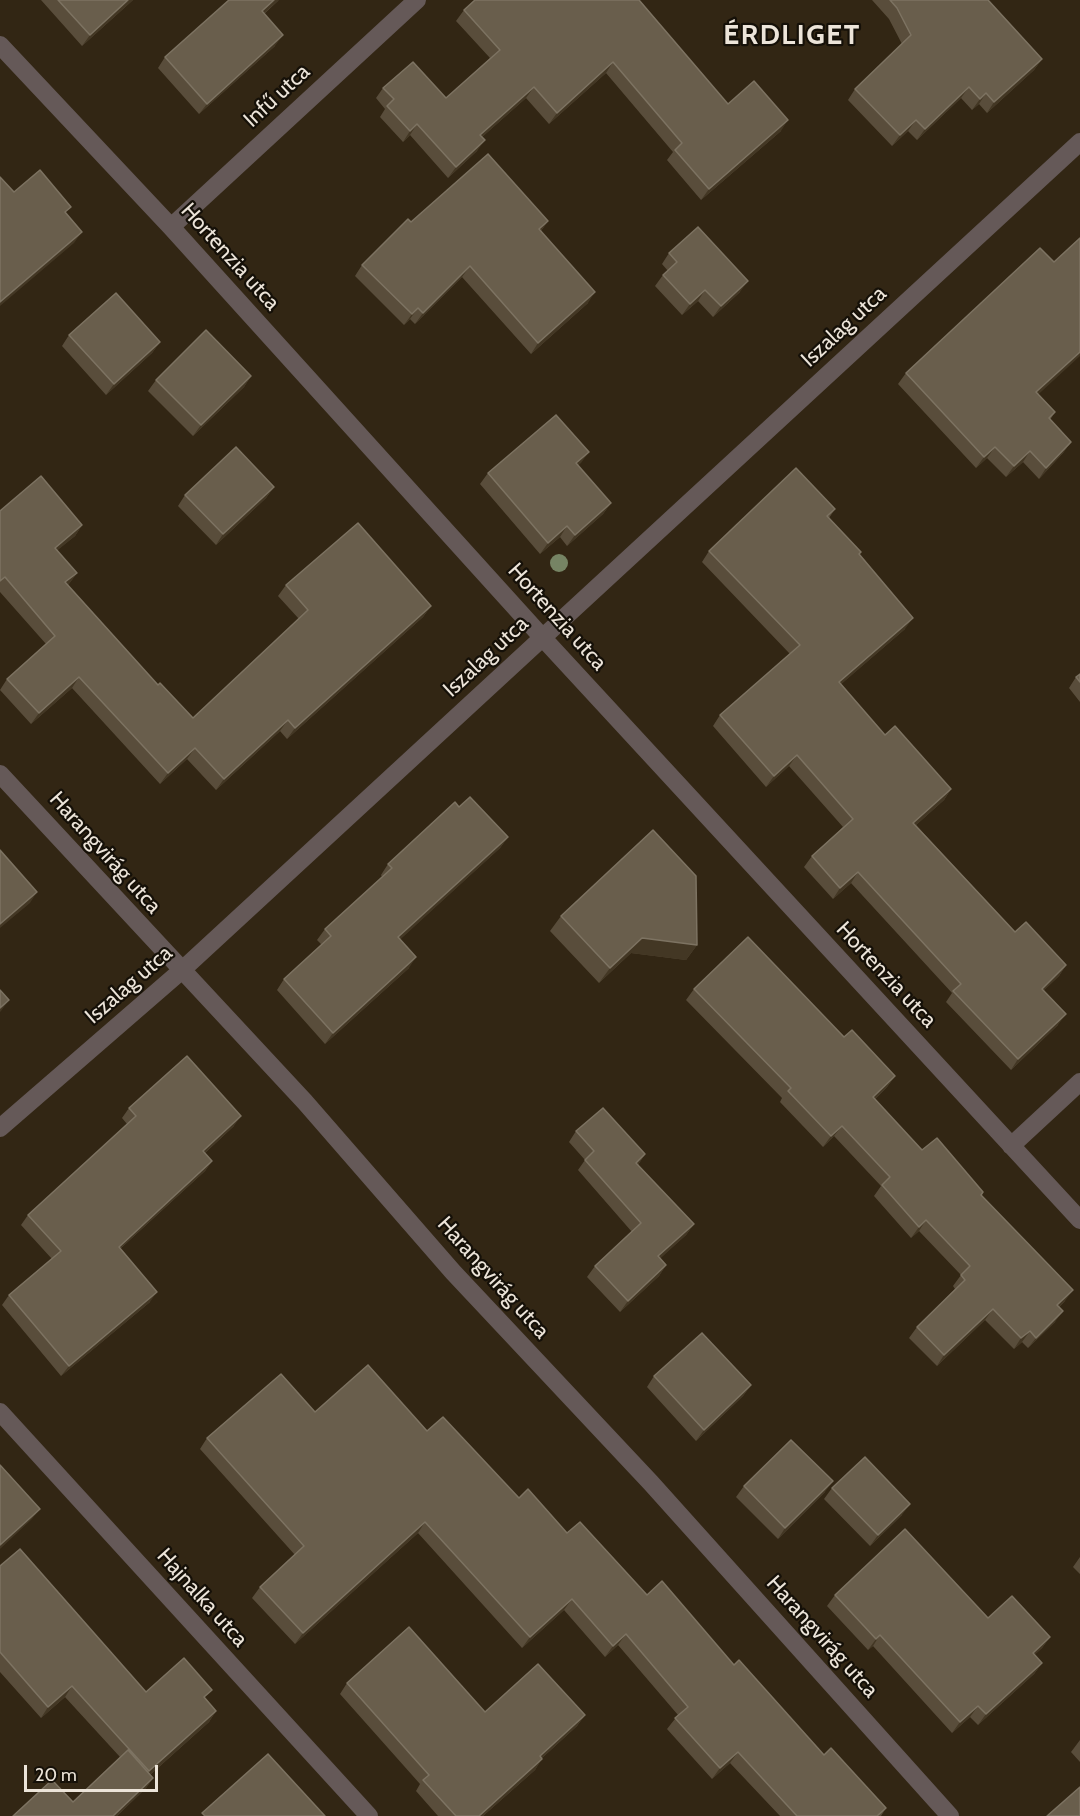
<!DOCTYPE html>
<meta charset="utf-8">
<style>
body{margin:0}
#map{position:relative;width:1080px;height:1816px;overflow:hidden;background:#322614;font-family:Cabin,sans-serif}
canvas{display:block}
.scale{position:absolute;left:24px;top:1765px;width:134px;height:27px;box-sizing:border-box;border:3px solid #ece4d9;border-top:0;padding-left:8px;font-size:18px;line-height:21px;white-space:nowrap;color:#ece4d9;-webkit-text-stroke:4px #151008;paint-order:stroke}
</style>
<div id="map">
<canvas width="1080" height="1816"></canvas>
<div class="scale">20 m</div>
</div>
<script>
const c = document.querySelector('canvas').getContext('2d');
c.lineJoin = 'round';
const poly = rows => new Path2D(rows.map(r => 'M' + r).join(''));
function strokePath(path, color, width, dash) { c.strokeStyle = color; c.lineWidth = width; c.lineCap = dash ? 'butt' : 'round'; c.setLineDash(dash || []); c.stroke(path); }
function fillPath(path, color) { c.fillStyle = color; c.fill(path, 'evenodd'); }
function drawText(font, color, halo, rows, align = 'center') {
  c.font = font + ' Cabin,sans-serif'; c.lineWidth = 4.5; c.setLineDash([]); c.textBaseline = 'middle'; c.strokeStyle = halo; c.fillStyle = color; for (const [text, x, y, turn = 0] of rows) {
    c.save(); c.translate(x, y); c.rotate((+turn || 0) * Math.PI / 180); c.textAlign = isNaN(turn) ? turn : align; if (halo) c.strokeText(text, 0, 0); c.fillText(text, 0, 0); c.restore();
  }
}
strokePath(poly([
 [0,45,171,227,542,637,1080,1220],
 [171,227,417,0],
 [0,774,305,1102,453,1272,651,1483,950,1816],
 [0,1128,181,971,1080,142],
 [1011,1146,1080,1082],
 [0,1412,369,1816]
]), '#655958', 18);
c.fillStyle = '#768464';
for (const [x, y] of [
 [559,563]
]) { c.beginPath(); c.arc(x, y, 9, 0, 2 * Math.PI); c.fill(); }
fillPath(poly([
 [41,0,133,0,82,46],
 [279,0,264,14,275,46,199,114,158,68,165,57],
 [872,0,988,0,1042,59,1034,70,987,113,979,104,972,110,961,98,917,140,908,131,892,146,848,100,855,89,902,44,889,19],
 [641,2,728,104,781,131,701,200,667,160,673,152,606,73,549,124,526,98,482,137,477,151,448,178,410,135,403,142,380,117,385,109,376,98,383,88,446,98,490,58,456,21,464,10],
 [548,221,541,231,588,303,531,354,462,277,415,324,410,319,404,325,355,276,362,265,411,222],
 [669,253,740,292,713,317,698,301,682,315,655,286,663,275,668,271,662,264],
 [1054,262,1038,395,1055,412,1050,420,1071,442,1063,453,1039,479,1023,462,1006,477,987,458,976,468,898,384,906,373],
 [69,335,160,342,152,353,106,395,62,346],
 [251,376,244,387,193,436,148,391,156,380],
 [589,452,578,465,611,503,603,514,567,546,560,537,540,554,480,484,488,473],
 [274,487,266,498,216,545,178,506,185,495],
 [835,509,829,518,861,552,859,555,905,629,841,684,885,735,951,789,944,800,916,825,1015,932,1066,965,1059,976,1044,990,1058,1025,1011,1070,946,1002,952,993,851,883,833,899,804,867,812,856,843,827,789,766,766,787,713,726,720,715,790,654,702,562,709,551],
 [0,511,82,525,75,536,57,550,77,573,68,585,158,685,193,718,299,619,278,596,286,585,431,606,423,617,287,739,280,731,216,790,187,759,160,784,72,688,31,724,0,690,7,679,46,644,0,592],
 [1080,674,1080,702,1069,688,1076,677],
 [459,807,508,837,500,848,400,939,409,968,325,1044,277,990,284,979,322,945,317,940,325,929,382,877,381,875,388,864],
 [561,916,697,945,686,960,631,953,599,983,550,931],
 [694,989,844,1037,895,1076,887,1087,875,1099,922,1150,983,1192,981,1195,1065,1301,1059,1307,1055,1322,1028,1348,1022,1342,1014,1349,985,1320,937,1366,909,1338,917,1327,955,1289,953,1286,961,1275,919,1231,911,1238,874,1196,881,1186,834,1136,823,1147,780,1102,782,1098,686,1000],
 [129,1108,234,1126,205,1153,212,1161,205,1171,120,1249,150,1302,61,1376,2,1305,9,1295,52,1259,21,1225,28,1215,127,1124,122,1118],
 [576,1131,645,1154,638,1165,694,1224,686,1235,660,1258,666,1265,659,1276,620,1312,587,1277,595,1266,632,1232,578,1170,585,1160,569,1142],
 [654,1376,751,1385,743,1396,696,1441,647,1387],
 [315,1412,427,1431,567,1533,647,1595,734,1665,824,1755,886,1808,881,1816,780,1816,730,1763,712,1779,667,1729,678,1715,618,1645,605,1657,564,1610,522,1648,418,1533,295,1644,252,1598,260,1587,295,1555,200,1449,207,1438],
 [744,1486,825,1492,778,1539,736,1497],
 [832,1488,902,1515,870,1546,824,1499],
 [1080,1557,1080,1574,1073,1567],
 [0,1566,146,1692,206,1699,216,1711,209,1722,150,1775,153,1778,146,1788,117,1816,13,1816,73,1802,120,1757,65,1697,41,1718,0,1672],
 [835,1595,988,1618,1050,1637,1042,1648,1034,1655,1042,1663,1034,1674,978,1725,970,1717,952,1733,873,1646,868,1650,827,1606],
 [347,1683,485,1712,585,1715,577,1726,542,1758,535,1770,483,1816,438,1816,416,1791,420,1784,340,1694],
 [1080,1740,1080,1762,1071,1752]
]), '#594d3b');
fillPath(poly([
 [128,0,133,0,82,46,90,35],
 [274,0,279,0,254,22,262,11],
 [283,35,275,46,199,114,207,104],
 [1042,59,1034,70,987,113,994,102],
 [613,62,606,73,549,124,557,113],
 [534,87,526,98,472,146,480,135],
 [969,87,961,98,917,140,925,129],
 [986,93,979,104,972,110,980,99],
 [788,120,781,131,701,200,709,189],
 [916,120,908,131,892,146,900,135],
 [417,124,410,135,403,142,410,131],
 [485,140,477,151,448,178,456,167],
 [548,221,540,232,539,229],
 [82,232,74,243,0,306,0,302],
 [470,266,462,277,415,324,423,313],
 [748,281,740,292,713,317,721,306],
 [705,290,698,301,682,315,690,304],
 [595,292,588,303,531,354,538,343],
 [418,308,410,319,404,325,412,314],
 [160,342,152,353,106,395,114,384],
 [1080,352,1080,356,1029,403,1036,392],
 [251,376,244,387,193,436,201,425],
 [1071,442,1063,453,1039,479,1046,468],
 [995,447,987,458,976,468,984,457],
 [1030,451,1023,462,1006,477,1014,466],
 [589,452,581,463,568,474,576,463],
 [274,487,266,498,216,545,223,534],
 [611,503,603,514,567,546,575,535],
 [82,525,75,536,47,559,55,548],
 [567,526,560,537,540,554,548,543],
 [77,573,69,584,58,593,65,582],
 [431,606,423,617,287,739,295,728],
 [913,618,905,629,831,693,839,682],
 [79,677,72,688,31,724,39,713],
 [288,720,280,731,216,790,224,779],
 [195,748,187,759,160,784,168,773],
 [797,755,789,766,766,787,774,776],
 [951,789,944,800,906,834,913,823],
 [508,837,500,848,391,948,398,937],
 [858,872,851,883,833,899,840,888],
 [37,892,30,903,0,928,0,924],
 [642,938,697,945,686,960,631,953,599,983,610,968],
 [416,957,409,968,325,1044,333,1033],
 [1066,965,1059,976,1034,1000,1042,989],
 [9,1000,1,1011,0,1012,0,1008],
 [1066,1014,1058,1025,1011,1070,1018,1059],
 [895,1076,887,1087,865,1108,873,1097],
 [241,1116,234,1126,196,1161,203,1151],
 [842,1126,834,1136,823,1147,831,1136],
 [645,1154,638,1165,636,1163],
 [212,1161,205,1171,111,1257,119,1247],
 [926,1220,919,1231,911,1238,919,1227],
 [694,1224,686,1235,651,1267,658,1256],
 [666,1265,659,1276,620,1312,628,1301],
 [1073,1290,1065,1301,1049,1316,1057,1305],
 [157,1292,150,1302,61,1376,69,1366],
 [993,1309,985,1320,937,1366,944,1355],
 [1063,1311,1055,1322,1028,1348,1036,1338],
 [1030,1331,1022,1342,1014,1349,1021,1338],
 [751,1385,743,1396,696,1441,704,1430],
 [833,1481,825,1492,778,1539,785,1528],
 [910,1504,902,1515,870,1546,878,1535],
 [40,1509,32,1519,0,1549,0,1545],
 [425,1522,418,1533,295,1644,303,1633],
 [572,1599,564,1610,522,1648,530,1637],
 [626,1634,618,1645,605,1657,613,1646],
 [880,1635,873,1646,868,1650,876,1639],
 [1050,1637,1042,1648,1025,1664,1033,1653],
 [1042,1663,1034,1674,978,1725,986,1714],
 [72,1686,65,1697,41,1718,48,1707],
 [978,1706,970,1717,952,1733,960,1722],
 [216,1711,209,1722,142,1782,149,1771],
 [585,1715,577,1726,532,1767,540,1756],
 [738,1752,730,1763,712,1779,720,1768],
 [542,1759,535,1770,483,1816,479,1816],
 [153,1778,146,1788,117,1816,113,1816]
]), '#433724');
const building = poly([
 [58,0,128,0,90,35,58,0],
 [229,0,274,0,262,11,283,35,207,104,165,57,229,0],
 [475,0,639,0,728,104,754,81,788,120,709,189,675,150,682,143,613,62,557,113,534,87,480,135,485,140,456,167,417,124,410,131,387,106,394,99,383,88,413,62,446,98,500,50,464,10,475,0],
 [890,0,988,0,1042,59,994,102,986,93,980,99,969,87,925,129,916,120,900,135,855,89,911,35,897,8,890,0],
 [488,154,548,221,539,229,595,292,538,343,470,266,423,313,418,308,412,314,362,265,408,219,411,222,488,154],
 [40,170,71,207,65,212,82,232,0,302,0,177,14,192,40,170],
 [698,227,748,281,721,306,705,290,690,304,663,275,677,262,669,253,698,227],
 [1080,238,1080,352,1036,392,1055,412,1049,418,1071,442,1046,468,1030,451,1014,466,995,447,984,457,906,373,1040,248,1054,262,1080,238],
 [116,293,160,342,114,384,69,335,116,293],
 [206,330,251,376,201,425,156,380,206,330],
 [556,415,589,452,576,463,611,503,575,535,567,526,548,543,488,473,556,415],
 [236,447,274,487,223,534,185,495,236,447],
 [796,468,835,509,827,516,861,552,859,554,913,618,839,682,885,735,895,726,951,789,913,823,1015,932,1026,922,1066,965,1042,989,1066,1014,1018,1059,953,991,961,984,858,872,840,888,812,856,853,819,797,755,774,776,720,715,800,645,709,551,796,468],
 [41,476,82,525,55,548,77,573,65,582,158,685,160,683,193,718,308,610,286,585,358,523,431,606,295,728,288,720,224,779,195,748,168,773,79,677,39,713,7,679,55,636,5,577,0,581,0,511,41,476],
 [1080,674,1080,682,1076,677,1080,674],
 [470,797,508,837,398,937,416,957,333,1033,284,979,331,936,325,929,392,868,388,864,455,802,459,807,470,797],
 [653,830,696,876,697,945,642,938,610,968,561,916,653,830],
 [0,850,37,892,0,924,0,850],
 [748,937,844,1037,852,1030,895,1076,873,1097,922,1150,937,1138,983,1192,981,1195,1073,1290,1057,1305,1063,1311,1036,1338,1030,1331,1021,1338,993,1309,944,1355,917,1327,965,1280,961,1275,970,1266,926,1220,919,1227,882,1185,890,1177,842,1126,831,1136,788,1091,791,1088,694,989,748,937],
 [0,990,9,1000,0,1008,0,990],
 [187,1056,241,1116,203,1151,212,1161,119,1247,157,1292,69,1366,9,1295,61,1251,28,1215,136,1116,129,1108,187,1056],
 [603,1108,645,1154,636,1163,694,1224,658,1256,666,1265,628,1301,595,1266,641,1223,585,1160,594,1151,576,1131,603,1108],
 [702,1333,751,1385,704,1430,654,1376,702,1333],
 [368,1365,427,1431,443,1417,519,1498,528,1489,567,1533,580,1522,647,1595,662,1581,734,1665,739,1660,824,1755,831,1748,886,1808,877,1816,797,1816,738,1752,720,1768,675,1718,688,1707,626,1634,613,1646,572,1599,530,1637,425,1522,303,1633,260,1587,304,1546,207,1438,281,1374,315,1412,368,1365],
 [791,1440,833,1481,785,1528,744,1486,791,1440],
 [865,1457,910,1504,878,1535,832,1488,865,1457],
 [0,1465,40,1509,0,1545,0,1465],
 [905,1529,988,1618,1012,1596,1050,1637,1033,1653,1042,1663,986,1714,978,1706,960,1722,880,1635,876,1639,835,1595,905,1529],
 [20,1549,146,1692,184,1658,212,1690,204,1697,216,1711,149,1771,72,1686,48,1707,0,1652,0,1566,20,1549],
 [409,1627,485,1712,538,1664,585,1715,540,1756,542,1759,479,1816,456,1816,423,1780,429,1775,347,1683,409,1627],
 [128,1750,153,1778,113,1816,13,1816,52,1780,73,1802,128,1750],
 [268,1754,325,1816,205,1816,202,1813,268,1754],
 [1080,1787,1080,1816,1047,1816,1080,1787]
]);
fillPath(building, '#695e4c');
strokePath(building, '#7d7362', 1.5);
drawText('22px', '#ece4d9', '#151008', [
 ["Infű utca",277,96,-43],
 ["Hortenzia utca",230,257,48],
 ["Iszalag utca",844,327,-43],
 ["Hortenzia utca",557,617,48],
 ["Iszalag utca",486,657,-43],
 ["Harangvirág utca",105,853,48],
 ["Hortenzia utca",886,975,47],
 ["Iszalag utca",129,985,-41],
 ["Harangvirág utca",493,1278,48],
 ["Hajnalka utca",202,1598,48],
 ["Harangvirág utca",822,1637,48]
]);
c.letterSpacing = '1.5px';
drawText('bold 28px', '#ece4d9', '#151008', [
 ["ÉRDLIGET",792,36]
]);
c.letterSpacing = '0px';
</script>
